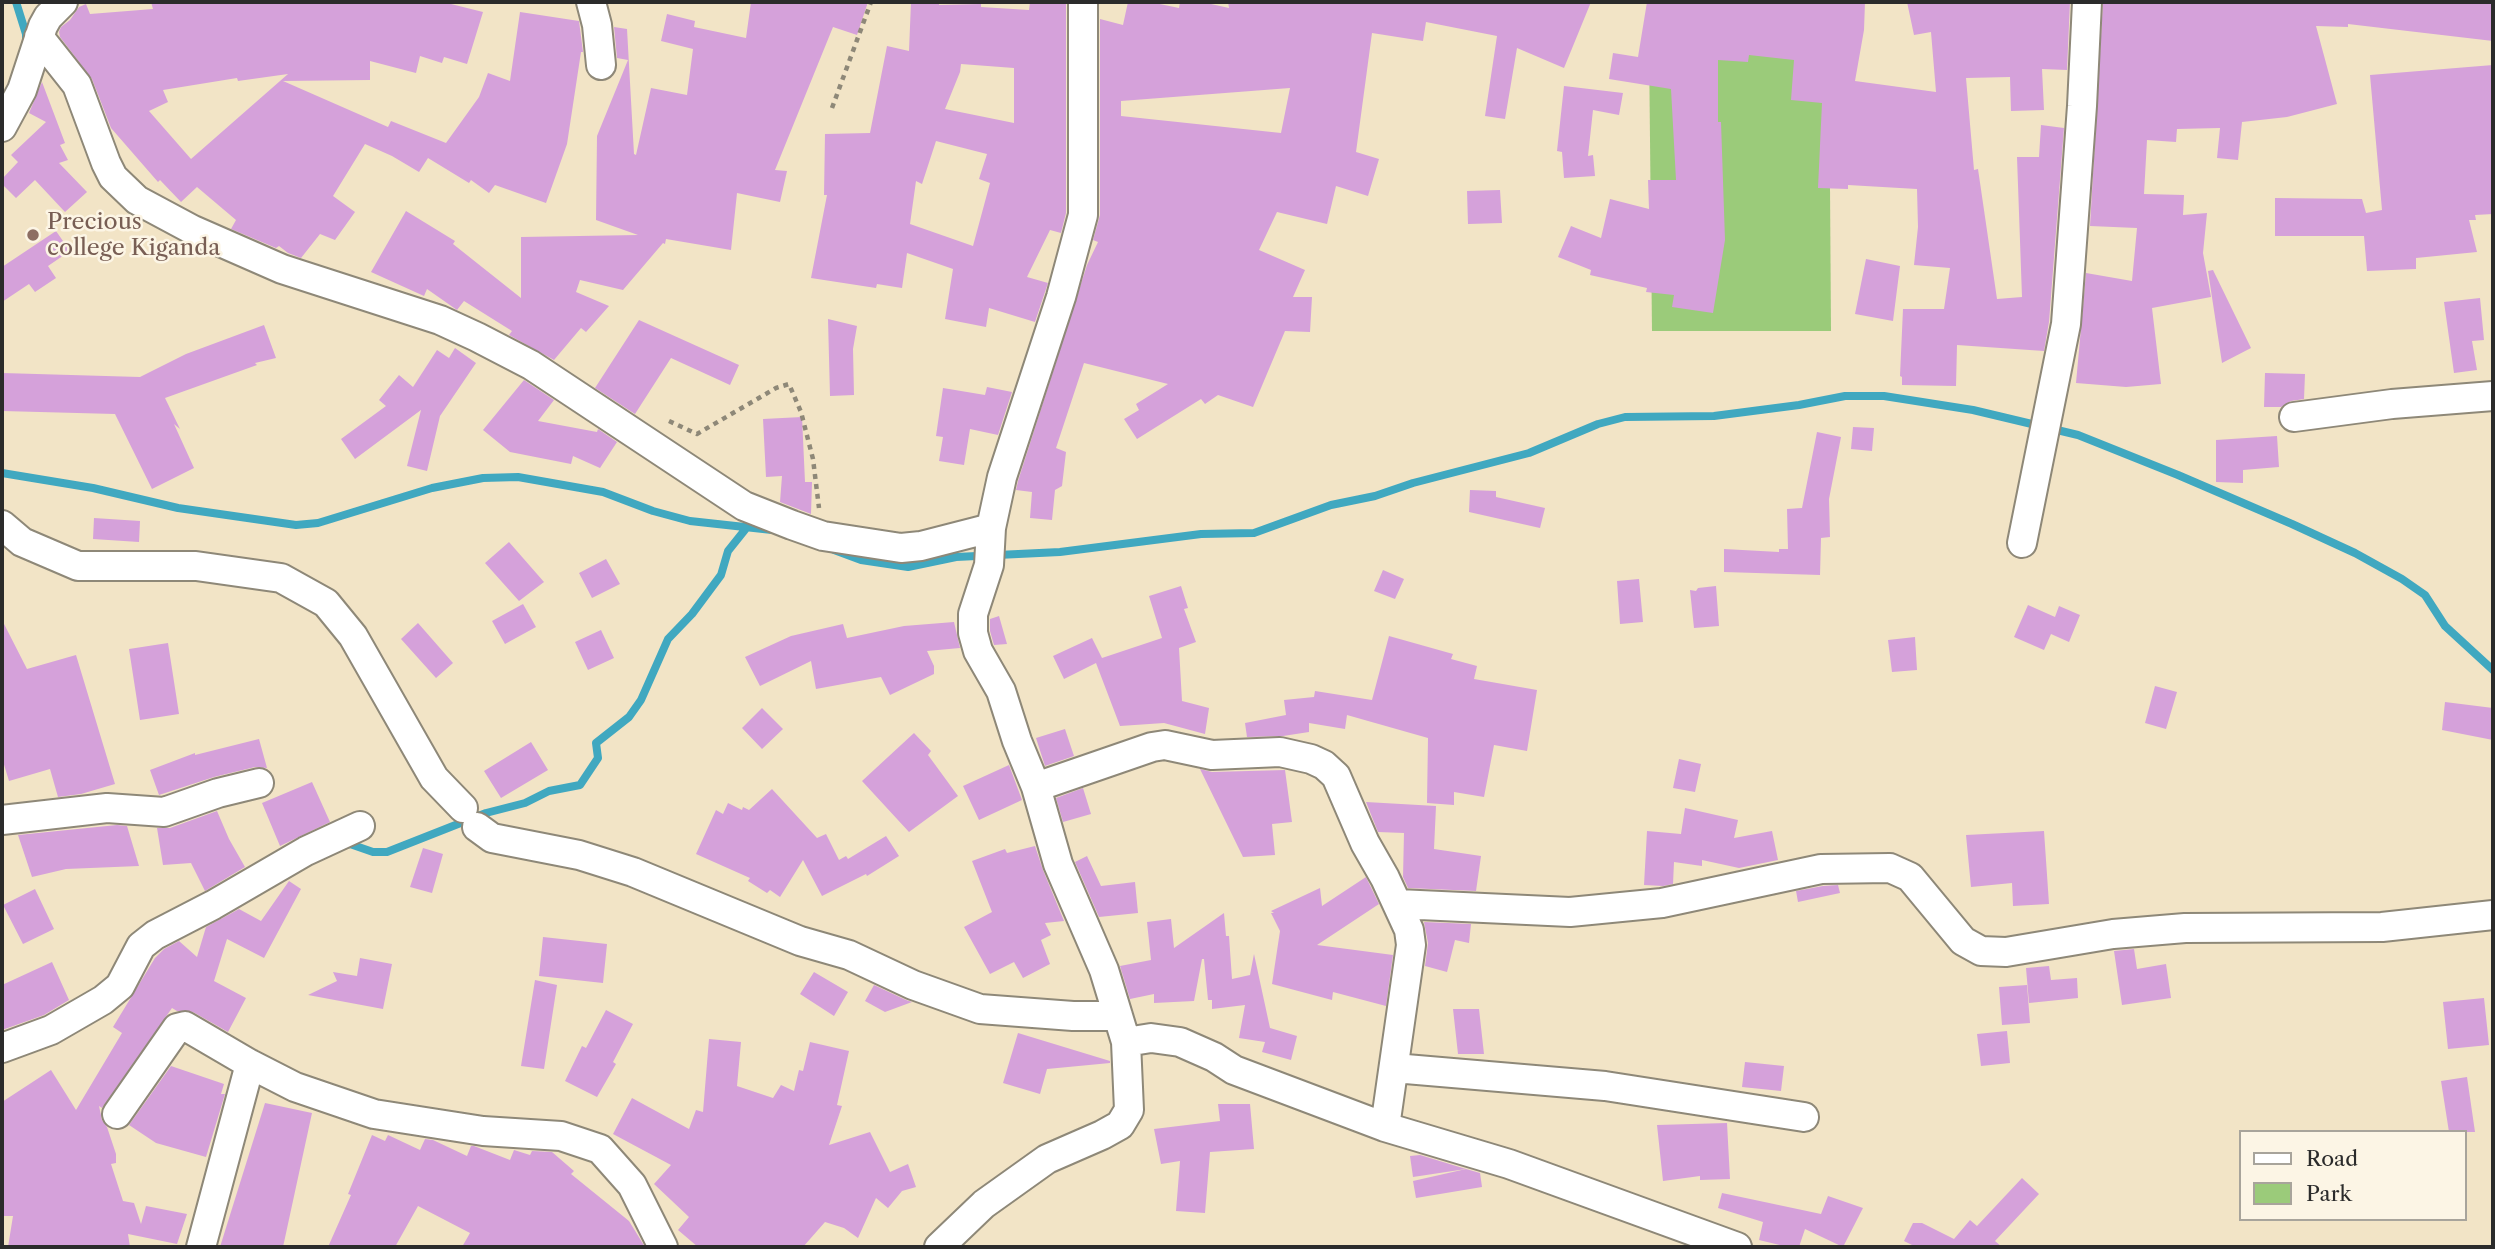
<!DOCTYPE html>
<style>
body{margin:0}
#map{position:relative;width:2495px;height:1249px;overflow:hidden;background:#f2e4c6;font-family:"Libre Caslon Text",serif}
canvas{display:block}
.frame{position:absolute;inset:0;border:4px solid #2b2b2b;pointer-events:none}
.legend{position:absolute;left:2239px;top:1130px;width:228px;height:91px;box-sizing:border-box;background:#fcf5e5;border:2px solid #a8a49b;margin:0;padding:9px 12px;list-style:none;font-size:21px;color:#2b2b2b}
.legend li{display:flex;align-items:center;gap:14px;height:35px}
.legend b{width:35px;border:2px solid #a8a49b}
</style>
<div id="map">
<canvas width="2495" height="1249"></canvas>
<div class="frame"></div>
<ul class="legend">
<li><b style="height:9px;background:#fff"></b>Road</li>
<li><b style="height:19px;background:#9bcb7a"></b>Park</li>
</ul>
</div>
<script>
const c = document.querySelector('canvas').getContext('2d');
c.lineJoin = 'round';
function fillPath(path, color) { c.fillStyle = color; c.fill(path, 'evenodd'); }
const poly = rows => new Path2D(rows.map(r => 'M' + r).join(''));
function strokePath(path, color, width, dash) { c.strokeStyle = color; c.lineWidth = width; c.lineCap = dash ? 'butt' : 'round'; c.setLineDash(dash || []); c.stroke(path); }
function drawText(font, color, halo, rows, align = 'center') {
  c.font = font + ' "Libre Caslon Text",serif'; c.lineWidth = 5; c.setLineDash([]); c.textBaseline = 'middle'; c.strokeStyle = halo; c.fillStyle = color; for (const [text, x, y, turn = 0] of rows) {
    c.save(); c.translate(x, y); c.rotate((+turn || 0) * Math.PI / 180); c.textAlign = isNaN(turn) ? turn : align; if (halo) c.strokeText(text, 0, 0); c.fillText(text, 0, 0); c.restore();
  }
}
fillPath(poly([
 [1649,43,1829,43,1831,331,1652,331]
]), '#9bcb7a');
strokePath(poly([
 [16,2,26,34,26,43],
 [2,473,93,488,178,508,296,525,318,523,432,488,483,478,518,477,603,492,653,511,690,521,772,530],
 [834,550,861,560,908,567,956,557,1060,552,1201,534,1254,533,1331,505,1375,496,1413,483,1529,453,1598,424,1625,417,1714,416,1799,405,1845,396,1884,396,1973,410,2078,435,2178,475,2292,524,2355,553,2402,579,2425,595,2445,626,2493,670],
 [343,845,350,844,373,852,387,852,486,813,525,803,549,791,580,785,598,758,596,743,629,717,641,700,668,639,692,614,721,575,728,551,748,526]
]), '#40a8c0', 8);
fillPath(poly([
 [151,2,443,2,483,12,467,64,444,57,442,63,420,56,416,73,370,61,370,80,283,81,388,127,391,121,446,143,479,97,488,73,510,81,520,12,579,21,583,52,581,52,567,144,546,203,495,185,489,193,471,180,469,183,428,158,419,172,392,156,365,144,333,196,355,212,335,240,320,234,301,258,288,253,279,246,276,248,231,229,236,220,197,187,181,202,160,180,158,182,111,128,92,79,60,37,59,32,61,27,70,20,79,7,86,4,90,14,153,9],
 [288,74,191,159,149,111,168,102,163,90,237,78,238,81],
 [751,2,868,2,857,35,833,27,775,170,787,171,780,202,737,193,731,250,666,239,665,244,663,243,623,290,580,280,576,292,609,306,586,332,581,328,554,360,509,335,512,331,464,301,457,310,427,289,424,296,371,272,406,211,455,241,453,244,521,298,521,237,638,235,596,220,597,136,628,60,617,58,614,27,627,29,634,154,636,155,651,88,687,95,693,49,661,41,667,14,695,21,694,27,746,38],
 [911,2,939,2,939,5,981,4,981,7,1029,10,1030,2,1066,2,1066,213,1061,233,1050,230,1027,277,1048,283,1035,322,989,308,986,327,945,319,953,269,907,253,902,288,877,284,876,288,811,278,827,195,824,195,825,134,870,133,887,46,909,51],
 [961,64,1014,68,1014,123,945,109,960,72],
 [936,141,987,154,979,179,990,183,973,246,910,224,916,181,922,184],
 [1128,2,1150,2,1179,8,1180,2,1202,2,1229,8,1228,2,1591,2,1564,68,1517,48,1505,119,1485,116,1497,36,1426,22,1423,41,1372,33,1356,152,1379,159,1368,196,1336,186,1327,224,1277,212,1259,250,1305,270,1293,297,1312,297,1310,332,1285,331,1253,407,1218,395,1205,404,1201,399,1137,439,1124,419,1139,410,1136,404,1168,384,1084,363,1056,448,1066,452,1062,486,1055,490,1052,520,1030,518,1032,492,1016,490,1018,481,1087,265,1098,242,1093,240,1100,215,1100,19,1123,25],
 [1290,88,1281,133,1121,116,1121,101],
 [1647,2,1865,2,1864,30,1855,81,1936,92,1931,32,1914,35,1907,2,2070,2,2067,70,2042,69,2044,110,2011,111,2010,77,1966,78,1974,170,1978,169,1997,299,2022,297,2017,157,2039,157,2041,125,2064,128,2049,322,2044,351,1957,345,1956,386,1902,385,1902,377,1900,376,1903,309,1944,309,1950,268,1914,265,1918,227,1917,189,1848,185,1848,189,1818,188,1822,103,1791,100,1794,60,1749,55,1748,62,1718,60,1718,122,1721,122,1725,240,1713,313,1672,307,1674,295,1646,292,1647,288,1590,275,1591,270,1558,257,1571,226,1601,238,1610,199,1649,209,1648,180,1676,180,1671,89,1609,79,1613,53,1638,57],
 [2103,2,2493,2,2493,41,2348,24,2348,27,2316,26,2337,104,2287,117,2242,122,2238,160,2217,158,2220,128,2177,129,2176,142,2147,140,2144,194,2184,195,2183,215,2207,213,2203,253,2211,297,2152,308,2161,384,2126,387,2076,383,2086,273,2132,281,2137,228,2090,226],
 [2493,65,2493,214,2475,215,2476,220,2469,220,2477,252,2416,258,2416,269,2367,271,2364,236,2275,236,2275,198,2362,199,2366,213,2382,210,2370,75],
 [42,82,65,143,60,145,68,160,59,163,87,192,65,212,35,180,16,198,2,184,2,179,18,162,11,155,46,122,29,113],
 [1564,86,1623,93,1619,115,1593,110,1588,156,1593,155,1595,176,1564,178,1562,152,1557,151],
 [1500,190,1502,223,1468,224,1467,191],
 [56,231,70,251,48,266,56,278,35,292,29,284,2,302,2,267],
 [1866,259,1900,266,1893,321,1855,314],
 [2213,270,2251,348,2222,363,2208,271],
 [2480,298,2484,340,2472,341,2477,370,2454,373,2444,302],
 [828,319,857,326,853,349,854,395,830,396],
 [639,320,739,365,730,385,671,358,635,414,595,388],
 [264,325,276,358,255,363,257,365,165,398,180,429,174,424,194,468,152,489,115,414,2,411,2,373,140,377,186,354],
 [455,348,476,363,440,416,427,471,407,466,421,410,355,459,341,439,386,406,379,400,399,375,413,387,437,350,449,358],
 [2265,373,2305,374,2304,399,2291,401,2281,407,2264,407],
 [524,380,554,400,538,421,597,432,598,429,617,442,600,468,573,456,571,464,510,452,483,430],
 [987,387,1012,392,998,435,970,429,964,465,939,461,943,437,936,436,943,388,985,395],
 [802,417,805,482,812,482,811,514,780,502,782,476,766,477,763,419],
 [1853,427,1874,428,1872,451,1851,449],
 [1817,432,1841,437,1829,499,1830,537,1821,538,1820,575,1724,572,1724,549,1779,552,1779,549,1788,549,1787,509,1802,508],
 [2277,436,2279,467,2243,470,2243,483,2216,482,2216,440],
 [1470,490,1496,491,1496,497,1545,508,1540,528,1469,512],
 [94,518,140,521,139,542,93,539],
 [509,542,544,582,519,601,485,563],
 [606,559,620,584,592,598,579,573],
 [1383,570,1404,579,1395,599,1374,591],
 [1639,579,1643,622,1620,624,1617,581],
 [1181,586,1188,608,1184,609,1196,642,1179,648,1182,701,1209,708,1205,734,1164,723,1120,726,1096,663,1064,679,1053,656,1092,638,1102,658,1162,638,1149,596],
 [1716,586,1719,626,1694,628,1690,590,1696,591,1698,588],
 [523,604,536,627,505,644,492,621],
 [2028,605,2055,617,2059,606,2080,615,2069,642,2051,634,2044,650,2014,637],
 [999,616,1007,644,994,645,990,631,990,619],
 [2,620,27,669,76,655,115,784,81,794,58,797,50,769,9,781,2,758],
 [954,622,960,648,927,651,934,666,934,674,890,695,881,677,816,689,811,661,760,686,745,657,791,636,843,624,847,638,904,626],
 [418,623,453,663,436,678,401,639],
 [601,630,614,658,588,670,575,642],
 [1389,636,1453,654,1451,659,1477,666,1474,679,1537,690,1527,751,1494,745,1484,797,1454,792,1454,805,1427,803,1428,738,1347,715,1345,729,1309,723,1309,732,1283,736,1247,737,1245,723,1286,715,1284,700,1314,697,1315,691,1372,700],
 [1915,637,1917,670,1892,672,1888,640],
 [168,643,179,714,140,720,129,649],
 [2155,686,2177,692,2166,729,2145,723],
 [2445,702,2493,708,2493,740,2442,730],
 [762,708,783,729,762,749,742,728],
 [1065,729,1074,756,1045,766,1036,738],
 [914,733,931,751,928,755,958,796,909,832,862,781],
 [259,739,267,768,255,767,214,777,159,795,150,770,195,753,195,755],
 [531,742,548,770,501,798,484,771],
 [1679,759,1701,764,1695,792,1673,788],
 [1009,765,1022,800,979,820,963,786],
 [1200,769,1212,772,1285,770,1292,822,1272,824,1275,855,1243,857],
 [312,782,330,822,280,846,262,803],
 [1083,788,1091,814,1063,822,1056,798],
 [772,789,817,838,826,834,839,860,846,856,848,859,886,836,899,856,867,876,866,874,822,896,803,860,780,897,770,890,767,893,748,881,750,878,696,854,716,810,723,814,728,803,742,810,743,807,749,810],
 [1366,802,1436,806,1434,849,1481,856,1476,891,1408,888,1403,877,1404,833,1378,832],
 [1685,808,1738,820,1734,838,1772,831,1778,860,1739,868,1702,860,1702,866,1674,862,1673,884,1663,886,1644,885,1647,831,1681,834],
 [217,811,229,839,245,867,205,891,191,863,163,865,157,828,170,828],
 [117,825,127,826,139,866,66,869,32,877,18,835],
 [2044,831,2049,904,2013,906,2012,883,1971,887,1966,835],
 [1035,846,1043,870,1064,921,1045,923,1051,935,1041,940,1050,964,1023,978,1014,962,990,974,964,927,992,912,972,861,1005,849,1007,853],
 [423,848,443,854,432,893,410,887],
 [1087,856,1101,886,1135,882,1138,913,1099,917,1075,862],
 [1366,877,1379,904,1317,945,1393,955,1386,1006,1333,992,1332,1000,1272,984,1280,931,1271,913,1274,913,1271,911,1320,888,1322,906],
 [289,881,301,889,264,958,227,939,214,981,246,998,228,1032,193,1012,177,1011,172,1008,102,1108,99,1106,102,1120,107,1127,116,1154,116,1163,111,1164,123,1201,134,1203,141,1224,146,1206,187,1214,177,1244,128,1234,130,1247,8,1247,13,1216,2,1216,2,1102,51,1070,76,1110,122,1033,113,1027,155,958,164,949,179,941,197,957,206,927,239,909,261,921],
 [1838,885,1840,893,1798,902,1796,891,1823,886],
 [35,889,54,929,23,944,3,905],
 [1224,913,1226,936,1229,936,1232,979,1250,975,1254,954,1270,1028,1297,1036,1291,1060,1262,1052,1265,1042,1239,1038,1245,1005,1212,1009,1212,1000,1208,1000,1204,959,1202,959,1194,1001,1154,1003,1154,994,1130,999,1120,966,1151,960,1147,922,1171,919,1174,948],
 [1424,922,1471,924,1469,943,1455,940,1447,972,1425,966,1428,943],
 [543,937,607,944,603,983,539,976],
 [2134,949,2137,969,2166,964,2171,998,2122,1005,2114,951],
 [360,958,392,964,383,1009,308,995,337,981,333,972,357,976],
 [52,962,69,1000,44,1015,2,1030,2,985],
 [2049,966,2051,980,2077,978,2078,998,2029,1003,2026,968],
 [814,972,848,992,834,1016,800,994],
 [535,980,557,985,544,1069,521,1066],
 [874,985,906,1000,912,1002,885,1012,865,1001],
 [2027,985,2030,1023,2002,1025,1999,987],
 [2484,998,2489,1045,2448,1049,2443,1002],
 [1453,1009,1479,1009,1484,1054,1458,1054],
 [606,1010,633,1024,613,1062,616,1064,597,1097,565,1081,582,1046,586,1048],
 [2007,1031,2010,1063,1981,1066,1977,1034],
 [1018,1033,1110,1061,1110,1063,1047,1069,1040,1094,1003,1083],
 [709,1039,741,1042,737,1086,773,1098,781,1085,794,1091,799,1070,803,1071,810,1042,849,1051,837,1105,842,1106,829,1145,870,1132,890,1172,908,1164,916,1187,902,1191,888,1208,876,1198,858,1238,844,1228,825,1222,803,1247,698,1247,678,1230,689,1217,654,1184,671,1165,613,1134,632,1098,689,1129,696,1110,703,1112],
 [1745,1062,1784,1066,1781,1091,1742,1087],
 [171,1066,224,1084,221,1094,225,1094,206,1157,156,1143,129,1125],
 [2467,1077,2475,1132,2449,1132,2441,1081],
 [265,1103,312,1113,283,1247,220,1247],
 [1218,1104,1250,1104,1254,1149,1210,1152,1205,1213,1176,1211,1180,1161,1161,1164,1154,1129,1220,1121],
 [1727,1123,1730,1179,1700,1180,1700,1176,1663,1181,1657,1125],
 [372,1135,385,1141,388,1135,420,1150,425,1139,433,1140,467,1156,471,1146,474,1146,510,1160,514,1150,530,1155,532,1151,552,1152,574,1171,571,1174,629,1221,645,1247,462,1247,470,1233,418,1206,395,1247,328,1247,351,1195,348,1194],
 [1420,1155,1466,1169,1413,1177,1410,1156],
 [1466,1169,1480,1173,1482,1187,1416,1198,1413,1181],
 [2022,1178,2039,1194,1995,1241,2002,1247,1916,1247,1904,1241,1913,1223,1922,1223,1954,1239,1970,1220,1977,1226],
 [1722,1193,1821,1214,1828,1196,1863,1208,1843,1247,1805,1229,1799,1247,1788,1247,1759,1240,1763,1222,1718,1208]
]), '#d5a1da');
const minor = poly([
 [591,2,597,25,601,65],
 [1083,2,1083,215,1061,297,1002,477,991,528,989,565,973,614,973,633,978,651,1001,691,1017,741,1036,787,1058,864,1104,970,1126,1042,1151,1038,1180,1042,1214,1057,1234,1070,1385,1127],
 [39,37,77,85,106,163,113,177,137,200,193,230,282,269,440,320,477,337,531,365,744,506,792,525,823,536,901,548,921,546,991,528],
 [2,127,22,90,43,26,48,17,63,2],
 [2294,417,2392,404,2493,396],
 [2,525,22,542,78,566,196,566,281,578,326,603,353,636,434,778,463,808],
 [2022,543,2066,324,2082,106,2087,2],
 [1036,787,1152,747,1165,745,1212,755,1280,752,1311,759,1324,765,1336,776,1365,843,1385,878,1409,930,1411,945,1385,1127,1509,1164,1737,1247],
 [2,820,107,808,164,812,218,793,259,783],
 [477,827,492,838,579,855,633,872,800,941,849,955,913,985,980,1009,1073,1016,1118,1016],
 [1398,904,1570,912,1662,903,1821,869,1890,868,1910,877,1963,941,1981,951,2006,952,2113,934,2185,928,2382,927,2493,915],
 [2,1048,51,1030,103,1000,120,986,141,946,155,935,213,905,306,851,360,826],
 [1394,1068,1605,1086,1804,1117],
 [117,1114,177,1028,185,1026,250,1064,295,1087,374,1114,483,1131,561,1136,600,1149,632,1185,663,1247],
 [201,1247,250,1064],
 [939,1247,984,1204,1047,1159,1102,1135,1120,1125,1129,1110,1126,1042]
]);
strokePath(minor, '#8e8878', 32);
strokePath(poly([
 [832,108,871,2],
 [669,421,697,434,776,388,789,384,801,412,813,459,819,508]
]), '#8e8878', 4.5, [5, 5]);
strokePath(minor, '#fff', 28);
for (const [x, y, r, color] of [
 [33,235,7,"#8d6e63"]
]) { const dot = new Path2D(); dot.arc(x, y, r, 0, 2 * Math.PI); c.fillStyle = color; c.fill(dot); strokePath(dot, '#fcf5e5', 2.5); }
drawText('23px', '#785e54', '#fcf5e5', [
 ["Precious",47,222],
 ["college Kiganda",47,248]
], 'left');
</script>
